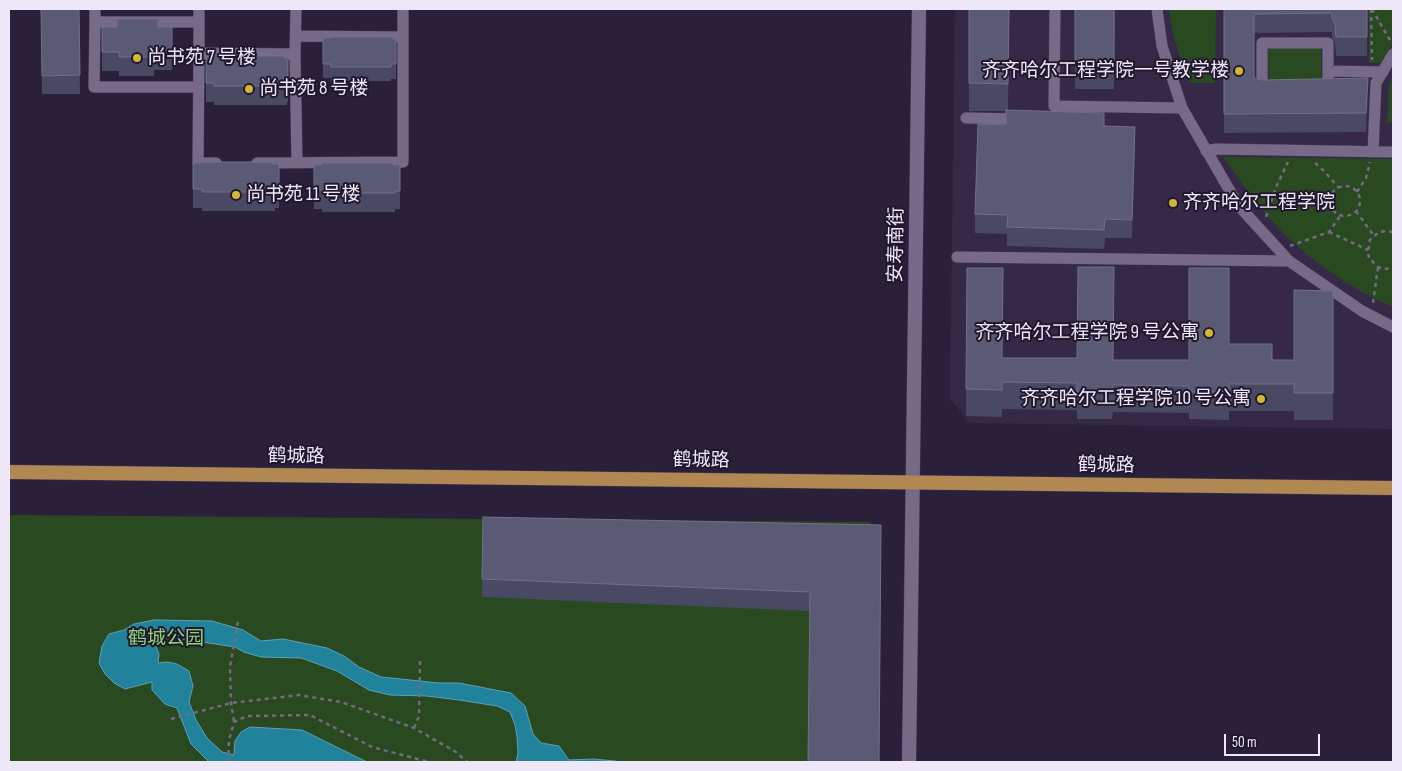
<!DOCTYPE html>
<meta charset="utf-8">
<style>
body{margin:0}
#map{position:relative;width:1402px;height:771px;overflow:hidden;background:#2b203a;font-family:"Sofia Sans Condensed",sans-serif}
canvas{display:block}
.frame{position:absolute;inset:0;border:10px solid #ede7f8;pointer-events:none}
.scale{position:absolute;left:1224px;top:734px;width:96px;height:22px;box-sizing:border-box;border:2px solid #ede7f8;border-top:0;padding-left:6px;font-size:15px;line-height:18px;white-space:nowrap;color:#ede7f8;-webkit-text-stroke:4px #21172f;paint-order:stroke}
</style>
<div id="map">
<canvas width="1402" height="771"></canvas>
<div class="frame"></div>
<div class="scale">50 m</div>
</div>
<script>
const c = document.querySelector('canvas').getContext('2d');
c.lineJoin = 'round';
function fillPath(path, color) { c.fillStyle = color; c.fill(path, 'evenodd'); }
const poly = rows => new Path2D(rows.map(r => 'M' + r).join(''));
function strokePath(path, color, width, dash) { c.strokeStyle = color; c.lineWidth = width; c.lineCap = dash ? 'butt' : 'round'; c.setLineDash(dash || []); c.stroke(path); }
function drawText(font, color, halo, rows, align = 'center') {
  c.font = font + ' "Sofia Sans Condensed","Noto Sans SC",sans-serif'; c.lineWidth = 4; c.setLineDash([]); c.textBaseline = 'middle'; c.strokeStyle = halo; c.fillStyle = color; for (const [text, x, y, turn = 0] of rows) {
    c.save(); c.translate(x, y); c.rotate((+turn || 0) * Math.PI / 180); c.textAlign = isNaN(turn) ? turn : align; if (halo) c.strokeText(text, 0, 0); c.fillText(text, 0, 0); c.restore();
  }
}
fillPath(poly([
 [955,9,1393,9,1393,429,969,423,950,398]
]), '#362847');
fillPath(poly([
 [1169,9,1216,9,1215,83,1189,83,1173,35],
 [1369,9,1393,9,1393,42,1382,63,1369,63],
 [1268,48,1321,48,1321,83,1269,83],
 [1393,74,1393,123,1387,123,1389,85],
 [1223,157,1393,159,1393,307,1369,296,1342,280,1311,258,1286,236,1258,205],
 [9,515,869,522,879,530,881,536,879,762,9,762]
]), '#294a20');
const water = poly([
 [154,620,212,621,243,630,261,641,283,639,327,648,344,656,359,667,381,677,439,683,459,683,511,693,525,706,533,734,541,743,559,746,569,760,593,759,615,761,619,762,516,762,518,753,517,736,515,725,510,712,497,706,459,700,427,696,390,695,369,690,337,671,301,658,261,657,244,652,235,647,156,635,155,644,159,654,158,663,168,662,177,664,189,671,193,686,189,702,196,720,207,738,222,752,234,755,235,741,241,732,250,727,302,730,367,762,209,762,191,744,177,708,165,704,152,690,152,682,125,689,114,683,105,674,99,663,102,646,109,634,124,630,134,624,154,620]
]);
fillPath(water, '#20829b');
strokePath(water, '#5ea0b7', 1);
const minor = poly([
 [199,9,199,53,295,54,296,9],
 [403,9,403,37],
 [1055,9,1054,106,1182,108],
 [1157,9,1162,46,1182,108,1238,205,1289,261,1362,311,1393,327],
 [95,22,95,9],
 [1262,43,1328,43,1328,90,1262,91,1262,43],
 [199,53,198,163,216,163],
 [295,54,297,162],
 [1328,71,1383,72],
 [199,87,94,87,95,22,199,22],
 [966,118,1022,119],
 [1206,151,1216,149,1393,152],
 [1373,152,1376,83,1393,54],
 [257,163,403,162,403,37,296,36],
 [957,257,1289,261]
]);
const tertiary = poly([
 [909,762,919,9]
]);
const primary = poly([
 [9,472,1393,488]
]);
strokePath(minor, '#443a50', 12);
strokePath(tertiary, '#443a50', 15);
strokePath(primary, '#443a50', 15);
strokePath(poly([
 [1371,9,1372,60],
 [1372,9,1391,42],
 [1315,163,1324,171,1339,188],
 '1330 201a15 15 0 1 1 30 0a15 15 0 1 1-30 0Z',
 [1357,192,1366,178,1370,162],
 [1356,211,1374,236],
 [1266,217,1276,187,1288,162],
 [1329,232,1368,250],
 [1393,232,1386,231,1380,232,1374,236,1370,240,1368,252,1369,258,1378,267,1384,269,1393,268],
 [1290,246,1329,232,1340,216],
 [1373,303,1378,267],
 [171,719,231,703,299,695,341,702,414,728,456,752,467,762],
 [234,721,231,703,230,667,238,621],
 [414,728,419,716,420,661],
 [228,762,229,740,234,722,247,716,310,715,372,747,429,762]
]), '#746b82', 2.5, [4, 4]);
strokePath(minor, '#766a88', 11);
strokePath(tertiary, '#766a88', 14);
strokePath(primary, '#b18852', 14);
fillPath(poly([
 [41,9,79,9,80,94,42,94],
 [969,9,1009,9,1008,110,1104,126,1135,146,1132,238,1105,238,1104,249,1007,246,1007,234,975,233,975,214,1006,125,1006,111,969,111],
 [1075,9,1115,9,1114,89,1075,89],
 [1224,9,1367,9,1367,56,1336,56,1335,43,1332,37,1332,32,1254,33,1254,78,1368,97,1366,132,1224,133],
 [102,27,172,27,172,70,154,70,154,76,119,76,119,71,102,71],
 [323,38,396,39,396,79,391,79,391,81,331,81,331,78,323,78],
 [206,57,288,58,288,102,287,102,287,105,214,105,214,102,206,102],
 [193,163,279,164,279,208,275,208,275,211,202,211,202,208,193,208],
 [314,165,400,165,400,209,395,209,395,212,322,212,322,209,314,209],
 [1333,291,1333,420,1294,420,1294,411,1229,411,1229,420,1189,419,1189,413,1113,412,1112,419,1077,419,1077,410,1002,409,1002,417,966,416,966,389,1002,358,1113,360,1189,360,1229,344,1272,360,1294,360],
 [483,517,881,525,810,611,482,597]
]), '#494964');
fillPath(poly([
 [1368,78,1368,97,1366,132,1366,113],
 [1135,127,1135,146,1132,238,1132,220]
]), '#36314d');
const building = poly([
 [41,9,79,9,80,75,42,76,41,9],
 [969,9,1009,9,1008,84,969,83,969,9],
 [1075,9,1114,9,1114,62,1075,62,1075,9],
 [1224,9,1367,9,1367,37,1336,37,1335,24,1332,18,1332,13,1254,14,1254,78,1262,80,1368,78,1366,113,1224,114,1224,9],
 [117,19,158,19,158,27,172,27,172,52,154,52,154,57,119,57,119,52,102,52,102,27,117,27,117,19],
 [330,37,393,37,393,39,396,39,396,64,391,64,391,67,331,67,331,64,323,64,323,38,330,38,330,37],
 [213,56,284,56,284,58,288,58,288,83,287,84,287,86,214,86,214,83,206,83,206,57,213,58,213,56],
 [1006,110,1104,113,1104,126,1135,127,1132,220,1105,219,1104,230,1007,227,1008,215,975,214,978,124,1006,125,1006,110],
 [201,162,272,162,272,164,279,164,279,190,275,189,275,192,202,192,202,189,193,189,193,163,201,163,201,162],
 [321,163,393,163,393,165,400,165,400,191,395,191,395,193,322,193,322,190,314,190,314,165,321,165,321,163],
 [1078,267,1114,267,1113,360,1189,360,1189,268,1229,268,1229,344,1272,344,1272,360,1294,360,1294,290,1333,291,1333,393,1294,393,1294,384,1229,384,1229,392,1189,392,1189,386,1113,385,1112,392,1077,392,1077,383,1002,382,1002,390,966,389,967,268,1003,268,1002,358,1077,358,1078,267],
 [483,517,881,525,879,762,808,762,810,592,482,579,483,517]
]);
fillPath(building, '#5b5a74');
strokePath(building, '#727089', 1);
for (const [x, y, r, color] of [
 [137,58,5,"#d1b736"],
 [1239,71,5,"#d1b736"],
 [249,89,5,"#d1b736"],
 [236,195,5,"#d1b736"],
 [1173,203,5,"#d1b736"],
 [1209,333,5,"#d1b736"],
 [1261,399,5,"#d1b736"]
]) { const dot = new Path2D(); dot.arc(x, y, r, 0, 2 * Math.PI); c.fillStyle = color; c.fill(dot); strokePath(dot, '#21172f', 2); }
drawText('19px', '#ede7f8', '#21172f', [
 ["尚书苑 7 号楼",147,58],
 ["齐齐哈尔工程学院一号教学楼",1229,71,"right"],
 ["尚书苑 8 号楼",259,89],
 ["尚书苑 11 号楼",246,195],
 ["齐齐哈尔工程学院",1183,203],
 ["齐齐哈尔工程学院 9 号公寓",1199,333,"right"],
 ["齐齐哈尔工程学院 10 号公寓",1251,399,"right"]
], 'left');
drawText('19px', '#ede7f8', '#21172f', [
 ["安寿南街",897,245,-89],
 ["鹤城路",296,457,1],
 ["鹤城路",701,461,1],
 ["鹤城路",1106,466,1]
]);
drawText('19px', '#8bd577', '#21172f', [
 ["鹤城公园",166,639]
]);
</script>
